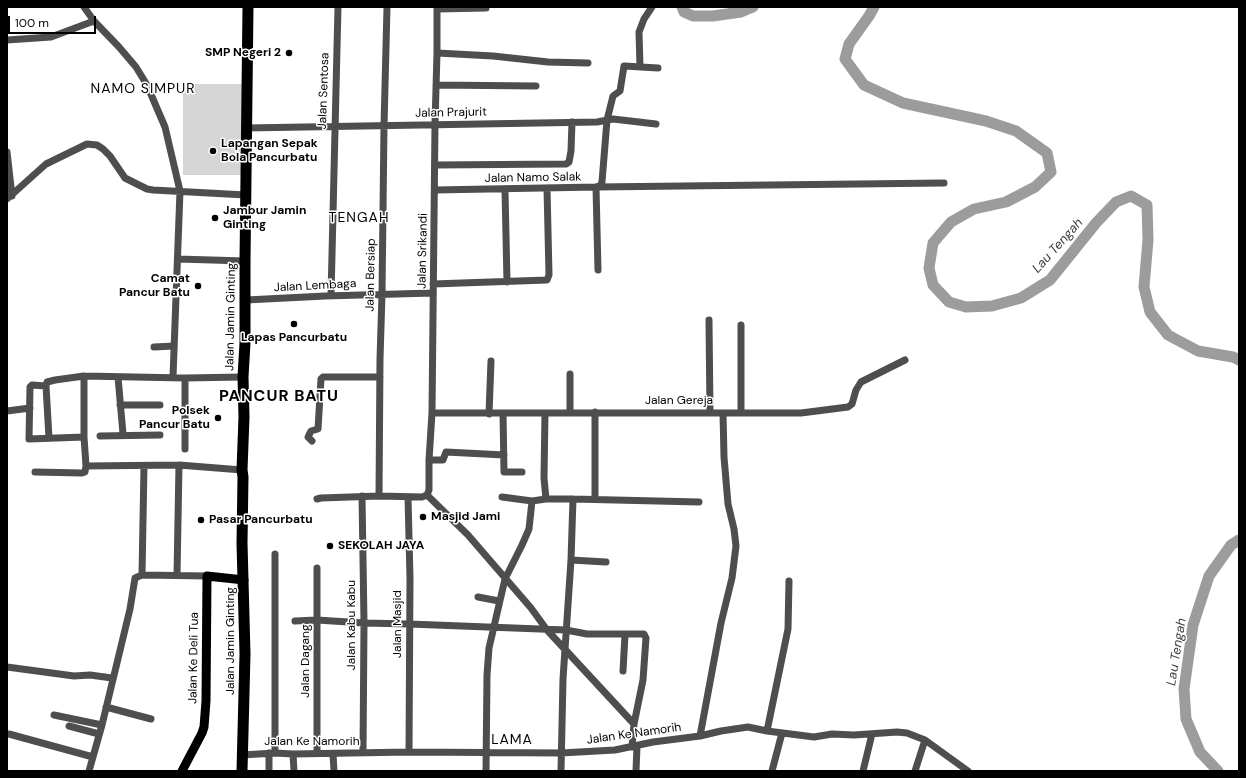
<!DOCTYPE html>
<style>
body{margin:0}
#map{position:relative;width:1246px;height:778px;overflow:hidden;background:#fff;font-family:"DM Sans",sans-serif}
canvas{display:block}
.frame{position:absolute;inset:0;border:8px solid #000;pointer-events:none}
.scale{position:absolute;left:8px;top:16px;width:88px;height:18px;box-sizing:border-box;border:2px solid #000;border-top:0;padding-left:5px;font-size:12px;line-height:14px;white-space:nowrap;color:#000;-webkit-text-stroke:3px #fff;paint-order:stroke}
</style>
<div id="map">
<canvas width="1246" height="778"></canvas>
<div class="frame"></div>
<div class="scale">100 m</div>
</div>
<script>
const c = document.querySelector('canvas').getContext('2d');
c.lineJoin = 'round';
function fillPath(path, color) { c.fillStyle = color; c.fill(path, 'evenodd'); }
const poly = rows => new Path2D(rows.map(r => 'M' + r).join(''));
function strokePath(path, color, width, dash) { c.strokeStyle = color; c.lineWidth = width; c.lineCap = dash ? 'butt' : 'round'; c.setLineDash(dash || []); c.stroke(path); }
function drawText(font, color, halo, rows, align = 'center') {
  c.font = font + ' "DM Sans",sans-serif'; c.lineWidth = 3; c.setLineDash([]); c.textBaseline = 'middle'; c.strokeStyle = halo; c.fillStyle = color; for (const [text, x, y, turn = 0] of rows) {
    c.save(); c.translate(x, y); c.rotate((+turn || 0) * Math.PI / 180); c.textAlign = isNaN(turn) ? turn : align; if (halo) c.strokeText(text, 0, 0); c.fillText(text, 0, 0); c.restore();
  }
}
fillPath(poly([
 [183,84,242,84,242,175,183,175]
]), '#d5d5d5');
strokePath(poly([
 [682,7,684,12,693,16,713,16,741,12,753,7],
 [874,7,869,16,849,44,845,59,864,85,903,103,986,121,1016,131,1047,153,1051,172,1035,187,1006,202,974,209,951,222,933,243,929,268,933,285,949,302,966,307,992,306,1021,298,1050,280,1096,223,1116,202,1131,196,1147,205,1148,240,1144,287,1150,312,1168,335,1198,351,1233,357,1239,360],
 [1218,771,1200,752,1186,719,1184,689,1193,625,1209,576,1231,545,1239,540]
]), '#9c9c9c', 11);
strokePath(poly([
 [84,7,94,21,119,47,136,67,147,85,165,127,180,191,173,377],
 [437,9,486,8],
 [7,40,51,37,94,21],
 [437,53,493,56,548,62,588,63],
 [640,67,639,32,644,19,652,7],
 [436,85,536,86],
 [246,128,597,122,613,119,656,124],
 [7,152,12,196],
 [435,165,566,164,569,162,571,151,572,122],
 [596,187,600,186,602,182,607,120,613,96,620,91,624,66,658,68],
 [596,187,598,270],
 [435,190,596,187,944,183],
 [505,190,507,282],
 [7,199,46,164,87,144,97,145,103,149,110,156,125,178,147,189,153,190,246,195],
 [178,259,245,261],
 [433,284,547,280,549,275,547,188],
 [331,296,338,7],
 [246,300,325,296,433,293],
 [709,320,710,413],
 [154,347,174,346],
 [570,374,570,413],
 [118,377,123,434],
 [185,378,185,449],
 [46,386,32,385,30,387,29,439,84,437],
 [120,405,160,405],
 [7,411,30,408],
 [432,413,801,413,848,407,852,404,856,390,861,382,905,360],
 [503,413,504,472,522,472],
 [545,413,544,478,546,499],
 [741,413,741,325],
 [489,414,491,361],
 [100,436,160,435],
 [49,438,46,386,47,382,55,380,84,376],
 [312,441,308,437,311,431,318,429,321,379,323,377,380,377],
 [429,460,443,460,446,452,504,455],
 [86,466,179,465,242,470],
 [35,472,82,473,85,472,86,466,84,437,84,376,185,378,243,377],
 [427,495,429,490,429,460,432,413,435,124,437,53,437,7],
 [362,496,364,623,363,753],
 [379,496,380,359,382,294,384,126,387,7],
 [408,497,410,578,409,752],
 [502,497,532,501,546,499,573,499,699,502],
 [317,499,321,498,379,496,422,497,427,495,468,535,531,608,547,630,634,724],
 [595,499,595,412],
 [275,554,275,753],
 [571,560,606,562],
 [317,568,317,753],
 [142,575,144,466],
 [177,575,179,465],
 [478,597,499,601],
 [295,621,317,620,364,623,409,624,566,630,587,634,644,634,646,638,643,680,634,724,632,747],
 [7,667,74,676,90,675,112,678],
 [623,671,625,635],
 [106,707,151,719],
 [54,715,102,725],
 [69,726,99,734],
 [767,731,788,629,789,581],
 [9,734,93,757],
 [700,736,721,623,732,578,736,546,734,529,728,504,724,457,723,413],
 [293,754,294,771],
 [333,754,334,771],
 [242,755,275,753,293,754,409,752,561,753,615,750,653,742,700,736,721,731,748,727,767,731,814,737,832,734,854,735,897,732,907,733,925,740,968,771],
 [89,771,102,725,130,609,135,578,142,575,207,576],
 [269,771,269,753],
 [486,771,487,675,489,648,505,579,522,545,529,529,532,501],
 [561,771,563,679,571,560,573,499],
 [636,771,637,746],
 [772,771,782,733],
 [863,771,872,734],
 [915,771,925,740]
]), '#4e4e4e', 7);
strokePath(poly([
 [182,771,202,733,204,727,206,701,207,576,244,580]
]), '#000', 9);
strokePath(poly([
 [242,771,245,654,242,543,243,477,242,470,244,417,243,377,245,343,245,261,248,7]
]), '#000', 11);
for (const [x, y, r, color] of [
 [289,53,4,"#000"],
 [213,151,4,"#000"],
 [215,218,4,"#000"],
 [198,286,4,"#000"],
 [294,324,4,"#000"],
 [218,418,4,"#000"],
 [423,517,4,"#000"],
 [201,520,4,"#000"],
 [330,546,4,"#000"]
]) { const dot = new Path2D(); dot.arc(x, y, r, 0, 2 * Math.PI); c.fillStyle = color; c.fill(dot); strokePath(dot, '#fff', 1.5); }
drawText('bold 12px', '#000', '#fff', [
 ["SMP Negeri 2",281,53,"right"],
 ["Lapangan Sepak",221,144],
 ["Bola Pancurbatu",221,158],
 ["Jambur Jamin",223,211],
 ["Ginting",223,225],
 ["Camat",190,279,"right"],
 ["Pancur Batu",190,293,"right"],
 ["Lapas Pancurbatu",294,338,"center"],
 ["Polsek",210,411,"right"],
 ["Pancur Batu",210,425,"right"],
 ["Masjid Jami",431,517],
 ["Pasar Pancurbatu",209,520],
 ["SEKOLAH JAYA",338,546]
], 'left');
drawText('12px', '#000', '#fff', [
 ["Jalan Sentosa",324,91,-88],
 ["Jalan Prajurit",451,113,-1],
 ["Jalan Namo Salak",533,178,-1],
 ["Jalan Srikandi",423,251,-89],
 ["Jalan Bersiap",371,275,-89],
 ["Jalan Lembaga",315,286,-3],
 ["Jalan Jamin Ginting",231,317,-89],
 ["Jalan Gereja",679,401],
 ["Jalan Masjid",398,624,-90],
 ["Jalan Kabu Kabu",352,625,-90],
 ["Jalan Jamin Ginting",231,641,-90],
 ["Jalan Ke Deli Tua",194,658,-89],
 ["Jalan Dagang",306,661,-90],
 ["Jalan Ke Namorih",634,734,-8],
 ["Jalan Ke Namorih",312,742]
]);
drawText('italic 13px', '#3d3d3d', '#fff', [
 ["Lau Tengah",1058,246,-48],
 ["Lau Tengah",1177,652,-81]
]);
c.letterSpacing = '1px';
drawText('14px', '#000', '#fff', [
 ["NAMO SIMPUR",143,89],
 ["TENGAH",359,218],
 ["LAMA",512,740]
]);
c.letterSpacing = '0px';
c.letterSpacing = '1px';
drawText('bold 16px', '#000', '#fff', [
 ["PANCUR BATU",279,397]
]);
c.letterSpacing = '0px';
</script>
